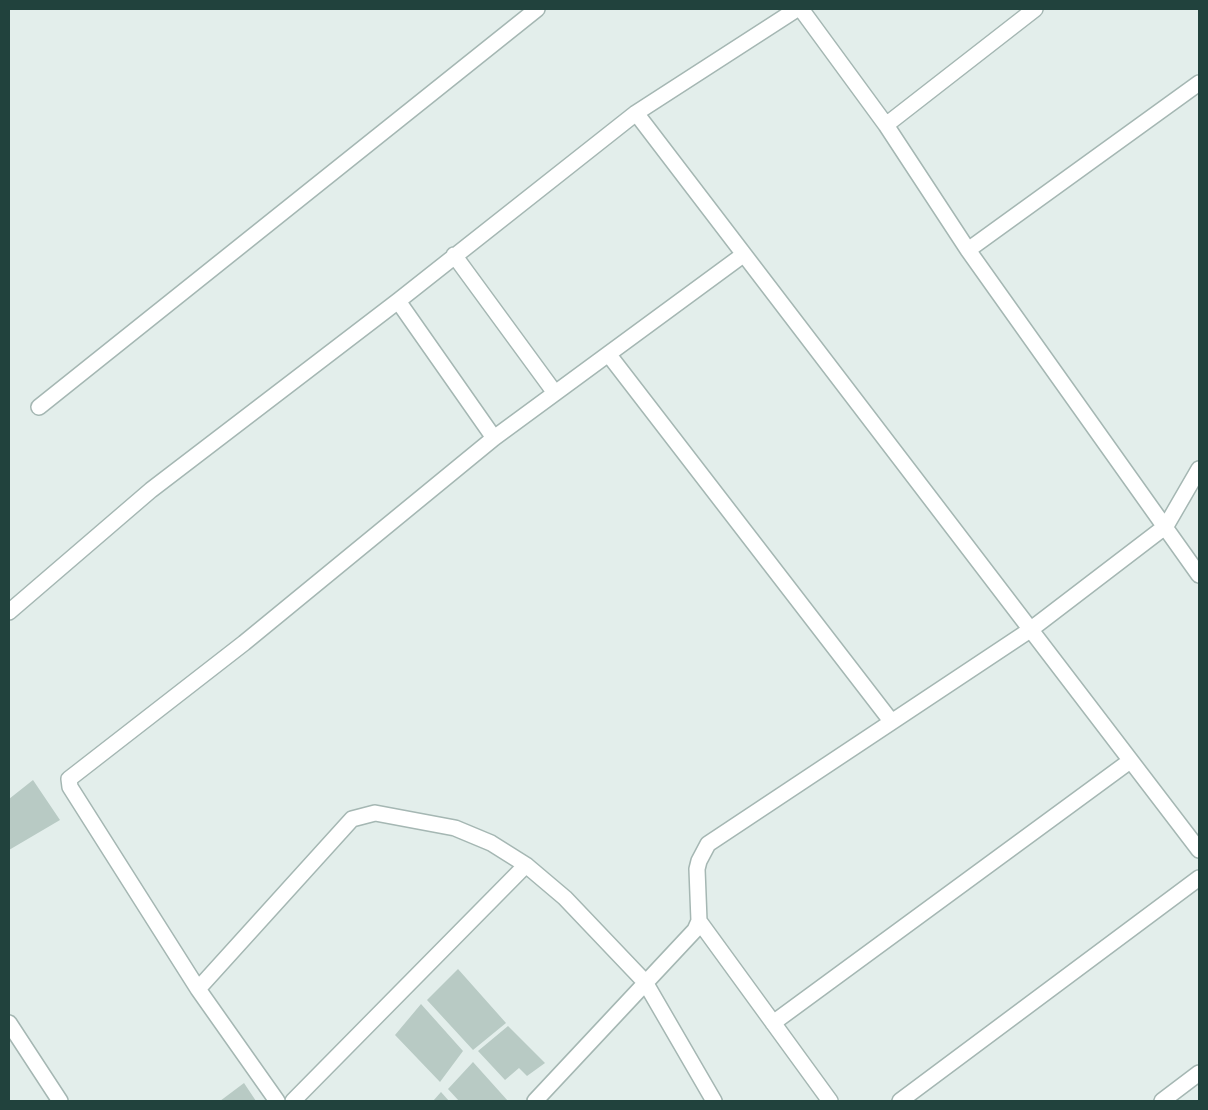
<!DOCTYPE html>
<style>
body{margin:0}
#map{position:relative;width:1208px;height:1110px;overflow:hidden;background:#e3eeeb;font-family:"IBM Plex Sans",sans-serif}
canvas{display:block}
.frame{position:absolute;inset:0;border:10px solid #21423d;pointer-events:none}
</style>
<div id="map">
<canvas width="1208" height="1110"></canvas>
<div class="frame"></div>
</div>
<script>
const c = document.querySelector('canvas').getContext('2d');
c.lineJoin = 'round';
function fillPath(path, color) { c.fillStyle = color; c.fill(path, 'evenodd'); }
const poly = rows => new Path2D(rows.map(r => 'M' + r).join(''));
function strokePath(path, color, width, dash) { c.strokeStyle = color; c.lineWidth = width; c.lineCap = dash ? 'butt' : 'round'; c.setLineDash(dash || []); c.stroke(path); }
fillPath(poly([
 [33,780,60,820,9,850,9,799],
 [458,969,506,1023,473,1050,427,1000],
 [421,1004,463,1051,440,1082,395,1035],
 [508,1026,545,1063,527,1076,519,1068,505,1080,478,1051],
 [473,1062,508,1101,459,1101,448,1089],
 [244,1083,256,1101,220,1101],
 [441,1092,449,1101,433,1101]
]), '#b8cac4');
const street = poly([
 [801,9,886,125,968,250,1199,575],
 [636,113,1199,850],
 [886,125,1035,9],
 [968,250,1199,83],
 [454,255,555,393],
 [398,301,494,438],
 [609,355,891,721],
 [39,407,537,9],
 [9,612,151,490,398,301,636,113,797,9],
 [699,921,697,869,699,861,708,844,1030,630,1166,526,1199,469],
 [198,989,352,819,375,813,455,828,491,843,526,865,565,898,645,982,714,1101],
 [9,1023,60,1101],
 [773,1023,1130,761],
 [277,1101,198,989,70,787,69,779,244,643,494,438,743,255],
 [293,1101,526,865],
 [535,1101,695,930,699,921,830,1101],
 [900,1101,1199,878],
 [1162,1101,1199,1073]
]);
strokePath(street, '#a5b7b3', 18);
strokePath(street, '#fff', 15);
</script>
